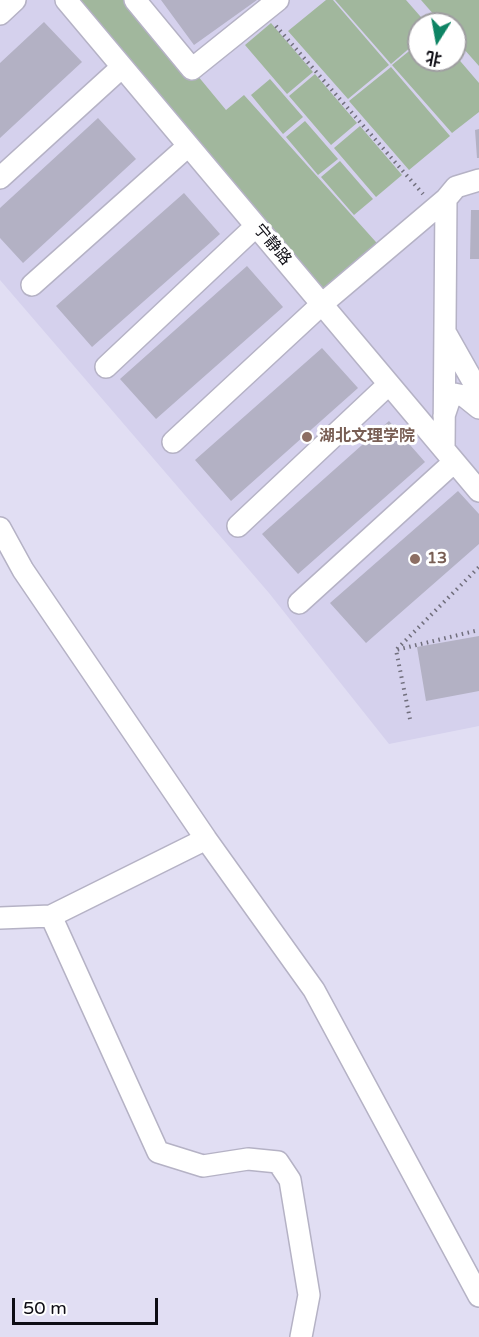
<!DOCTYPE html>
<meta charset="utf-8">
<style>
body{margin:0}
#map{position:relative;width:479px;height:1337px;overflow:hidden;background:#e1def3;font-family:"Varela Round","Noto Sans SC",sans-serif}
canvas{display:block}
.north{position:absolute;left:407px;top:12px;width:60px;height:60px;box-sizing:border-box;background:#fff;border:2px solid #9f9ea1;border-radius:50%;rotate:191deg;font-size:16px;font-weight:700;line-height:24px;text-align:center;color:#0e0d14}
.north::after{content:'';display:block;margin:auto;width:21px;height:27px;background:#0e8464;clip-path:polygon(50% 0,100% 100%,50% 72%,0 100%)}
.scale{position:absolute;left:12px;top:1298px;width:146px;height:27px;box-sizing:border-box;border:3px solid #0e0d14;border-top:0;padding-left:8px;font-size:18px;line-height:21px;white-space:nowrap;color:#0e0d14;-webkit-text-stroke:4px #fff;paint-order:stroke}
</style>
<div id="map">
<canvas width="479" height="1337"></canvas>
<div class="north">北</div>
<div class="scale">50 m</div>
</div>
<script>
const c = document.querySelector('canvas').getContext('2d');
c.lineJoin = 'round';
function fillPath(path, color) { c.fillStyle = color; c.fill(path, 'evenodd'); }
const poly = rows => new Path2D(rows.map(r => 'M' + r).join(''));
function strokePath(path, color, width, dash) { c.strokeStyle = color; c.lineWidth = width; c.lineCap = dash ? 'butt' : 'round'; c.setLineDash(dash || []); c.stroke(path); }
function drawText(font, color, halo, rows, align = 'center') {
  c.font = font + ' "Varela Round","Noto Sans SC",sans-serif'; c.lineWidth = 6; c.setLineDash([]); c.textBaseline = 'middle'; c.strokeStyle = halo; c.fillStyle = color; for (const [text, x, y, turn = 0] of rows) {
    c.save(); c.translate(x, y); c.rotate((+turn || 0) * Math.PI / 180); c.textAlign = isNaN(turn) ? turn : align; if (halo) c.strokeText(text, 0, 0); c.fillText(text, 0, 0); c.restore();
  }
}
fillPath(poly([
 [0,0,479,0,479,726,389,744,269,593,0,280],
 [419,24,455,24,455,60,419,60]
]), '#d5d1ed');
fillPath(poly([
 [66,0,135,0,226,110,244,95,384,251,322,304],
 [326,0,333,0,389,65,348,99,288,31],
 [335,0,406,0,427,24,419,24,419,40,391,64],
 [421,0,479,0,479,66,455,39,455,24,442,24],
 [271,23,313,72,287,94,245,45],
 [419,43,419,60,455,60,455,55,479,83,479,112,452,133,392,65],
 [391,67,450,136,409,170,349,101],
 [315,74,357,123,331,145,289,96],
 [270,79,303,117,283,134,251,95],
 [305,121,338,159,318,175,286,137],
 [360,126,402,175,376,197,334,148],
 [340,161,373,199,354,215,321,177]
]), '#a1b79d');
fillPath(poly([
 [161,0,257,0,194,45],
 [44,22,82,62,0,138,0,63],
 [98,118,136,159,23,263,0,238,0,208],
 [479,129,479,158,477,158,475,130],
 [184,193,220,234,92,347,56,306],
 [471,210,479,210,479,259,470,259],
 [247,266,283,307,156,419,120,379],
 [322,348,358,388,231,501,195,460],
 [389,421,425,462,298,574,262,534],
 [458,491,479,514,479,544,366,643,330,603],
 [479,636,479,691,426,701,417,647]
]), '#b3b1c4');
const minor = poly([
 [66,0,479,491],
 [135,0,192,69,278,0],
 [0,14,15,0],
 [0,178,122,67],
 [32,285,188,146],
 [445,332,479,392],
 [106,367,256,226],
 [444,416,450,398,454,394,464,396,479,408],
 [173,442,322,304,446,199],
 [444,449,446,199,456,187,479,180],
 [238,526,389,384],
 [0,528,23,570,206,839,314,990,479,1296],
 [299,603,454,462],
 [51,916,158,1152,203,1166,248,1159,278,1162,290,1180,309,1295,301,1337],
 [0,918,51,916,206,839]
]);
strokePath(minor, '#b5b2c5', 24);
strokePath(poly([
 [276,26,423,194],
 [397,649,479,567],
 [410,719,396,650,479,630]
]), '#716f7d', 4, [1.5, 4.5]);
strokePath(minor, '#fff', 21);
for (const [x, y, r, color] of [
 [307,437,6,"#8d6e63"],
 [415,559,6,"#8d6e63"]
]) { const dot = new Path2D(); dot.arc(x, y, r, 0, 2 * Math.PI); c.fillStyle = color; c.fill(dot); strokePath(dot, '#fff', 2); }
drawText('16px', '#0e0d14', '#fff', [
 ["宁静路",272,245,50]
]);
drawText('bold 16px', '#785e54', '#fff', [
 ["湖北文理学院",319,437],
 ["13",427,559]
], 'left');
</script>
